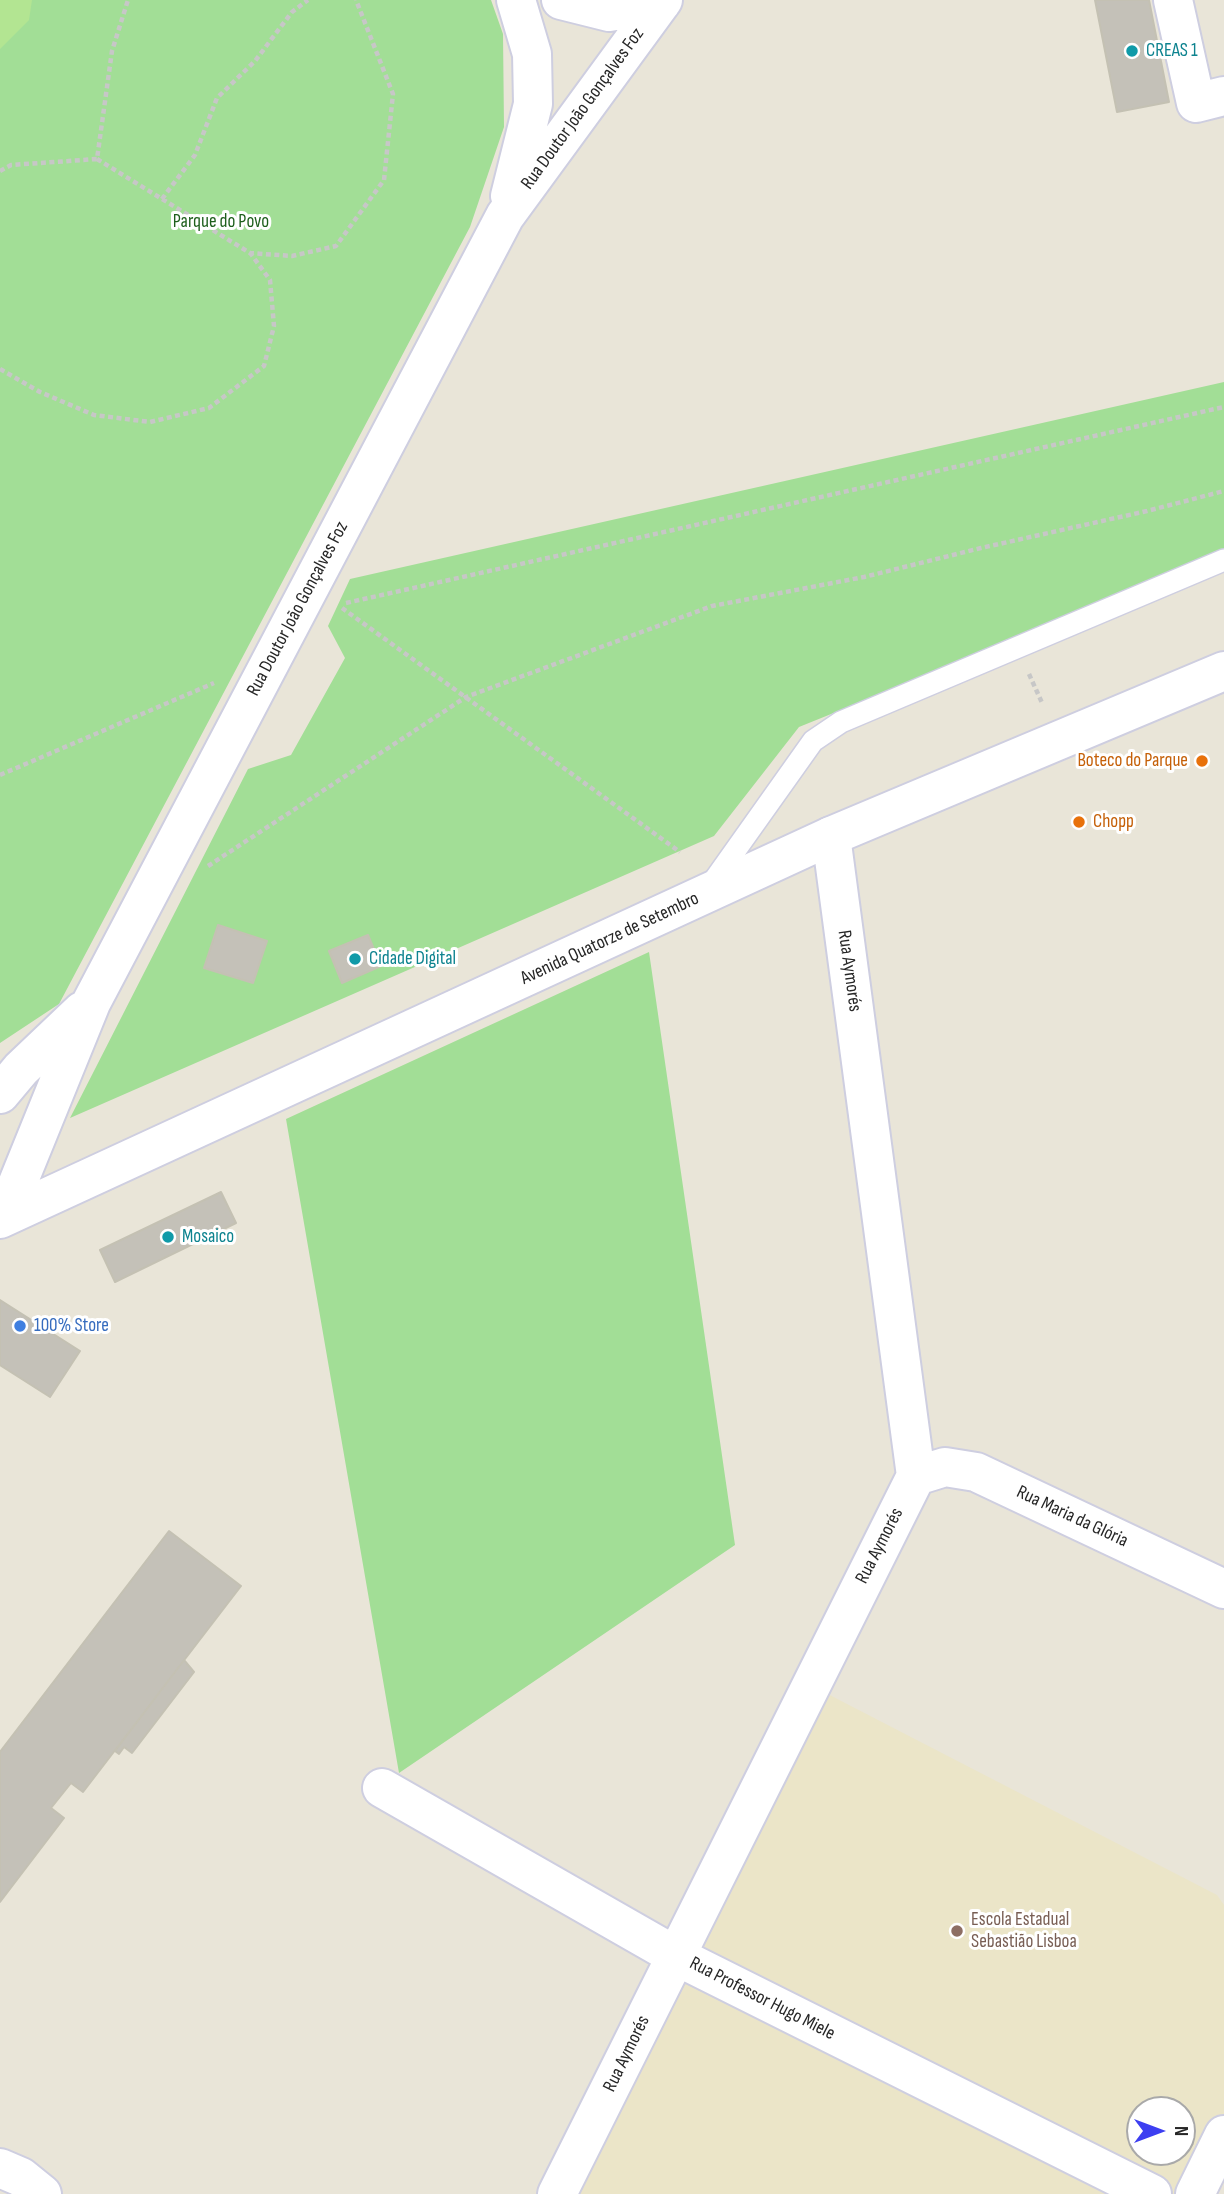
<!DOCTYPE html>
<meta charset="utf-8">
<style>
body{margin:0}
#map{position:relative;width:1224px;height:2194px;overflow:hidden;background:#e9e5d8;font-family:"Sofia Sans Condensed",sans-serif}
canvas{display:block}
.north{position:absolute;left:1126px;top:2096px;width:70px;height:70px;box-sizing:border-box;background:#fff;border:2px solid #a9a9a9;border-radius:50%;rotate:90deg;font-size:19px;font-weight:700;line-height:28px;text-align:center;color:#272727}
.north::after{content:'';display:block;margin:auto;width:24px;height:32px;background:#3d3ff1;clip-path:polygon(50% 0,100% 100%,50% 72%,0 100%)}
</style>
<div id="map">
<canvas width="1224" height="2194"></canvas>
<div class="north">N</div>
</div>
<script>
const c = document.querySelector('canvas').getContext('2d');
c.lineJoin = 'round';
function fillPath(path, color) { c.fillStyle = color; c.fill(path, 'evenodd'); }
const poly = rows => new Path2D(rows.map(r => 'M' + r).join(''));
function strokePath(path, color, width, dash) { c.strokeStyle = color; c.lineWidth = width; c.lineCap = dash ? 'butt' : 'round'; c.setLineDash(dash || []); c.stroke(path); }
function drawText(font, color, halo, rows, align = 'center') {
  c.font = font + ' "Sofia Sans Condensed",sans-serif'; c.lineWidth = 6; c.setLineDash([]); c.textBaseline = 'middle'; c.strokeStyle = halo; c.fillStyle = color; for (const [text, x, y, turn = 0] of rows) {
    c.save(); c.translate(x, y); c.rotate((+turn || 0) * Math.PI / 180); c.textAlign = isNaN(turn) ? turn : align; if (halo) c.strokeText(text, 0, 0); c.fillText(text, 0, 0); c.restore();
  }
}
fillPath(poly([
 [818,1689,1217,1895,1224,1905,1224,2116,1185,2194,561,2194],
 [1140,2110,1182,2110,1182,2152,1140,2152]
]), '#ebe5c8');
fillPath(poly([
 [0,0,491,0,503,34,504,127,470,227,59,1004,0,1043],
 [1224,382,1224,555,799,727,714,836,70,1118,248,769,291,755,345,658,328,626,350,579],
 [649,952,735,1545,399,1773,286,1119]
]), '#a2de96');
fillPath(poly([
 [0,0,32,0,29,20,0,49]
]), '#b3e592');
const building = poly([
 [1095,0,1149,0,1169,102,1117,112,1095,0],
 [218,925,267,941,253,983,204,968,218,925],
 [368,935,381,966,342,983,329,951,368,935],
 [221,1192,236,1223,115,1282,100,1250,221,1192],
 [0,1300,80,1351,50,1397,0,1365,0,1300],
 [169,1531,241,1586,83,1792,71,1783,51,1808,64,1818,0,1902,0,1752,169,1531],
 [184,1660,194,1672,132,1753,124,1747,119,1754,115,1751,184,1660]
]);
fillPath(building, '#c4c1b8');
strokePath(building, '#c4c1b3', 2);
const lane = poly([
 [710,886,813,741,841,722,1224,560]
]);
const street = poly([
 [1173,0,1196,103,1224,96],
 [916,1476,945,1467,976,1472,1224,1589],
 [382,1788,676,1956,1152,2194],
 [557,2194,916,1476,831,836],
 [1195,2194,1224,2135]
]);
const secondary = poly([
 [561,0,609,12,661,3],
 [510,196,533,104,532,54,516,0],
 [0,1094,21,1069,82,1011],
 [4,1217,91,1003,505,216,663,0],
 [0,1219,831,836,1224,671],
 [0,2168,21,2177,42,2194]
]);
strokePath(lane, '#cecee0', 24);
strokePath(street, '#cecee0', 42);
strokePath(secondary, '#cecee0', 42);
strokePath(poly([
 [97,159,250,253,292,256,336,246,384,180,393,94,356,0],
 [0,171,11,165,97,159,112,51,128,0],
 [162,199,195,155,217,98,255,61,292,12,308,0],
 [0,369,40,392,94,415,150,422,209,408,264,366,274,326,270,280,251,254],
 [346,603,1224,407],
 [342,608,680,852],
 [1029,674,1043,705],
 [0,775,214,683],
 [208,866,466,697,712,606,864,577,981,548,1147,511,1224,491]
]), '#c7c7c7', 4.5, [5, 3.5]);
strokePath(lane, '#fff', 21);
strokePath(street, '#fff', 38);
strokePath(secondary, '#fff', 38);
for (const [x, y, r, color] of [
 [1132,51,7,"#0f9aa8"],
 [1202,761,7,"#e8710a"],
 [1079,822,7,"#e8710a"],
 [355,959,7,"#0f9aa8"],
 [168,1237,7,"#0f9aa8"],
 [20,1326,7,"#3f7fe0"],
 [957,1931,7,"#8d6e63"]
]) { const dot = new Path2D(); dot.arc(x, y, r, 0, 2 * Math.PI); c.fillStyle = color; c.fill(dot); strokePath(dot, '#fff', 2.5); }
drawText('19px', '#0d838f', '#fff', [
 ["CREAS 1",1146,51],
 ["Cidade Digital",369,959],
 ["Mosaico",182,1237]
], 'left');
drawText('19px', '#272727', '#fff', [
 ["Rua Doutor João Gonçalves Foz",583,109,-54],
 ["Rua Doutor João Gonçalves Foz",298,609,-62],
 ["Avenida Quatorze de Setembro",610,939,-25],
 ["Rua Aymorés",849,971,82],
 ["Rua Maria da Glória",1072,1517,25],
 ["Rua Aymorés",880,1546,-63],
 ["Rua Professor Hugo Miele",762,1999,27],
 ["Rua Aymorés",627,2054,-64]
]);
drawText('19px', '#1e5f1c', '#fff', [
 ["Parque do Povo",221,222]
]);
drawText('19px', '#c56008', '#fff', [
 ["Boteco do Parque",1188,761],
 ["Chopp",1093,822,"left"]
], 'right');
drawText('19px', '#366cbe', '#fff', [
 ["100% Store",34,1326]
], 'left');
drawText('19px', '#785e54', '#fff', [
 ["Escola Estadual",971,1920],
 ["Sebastião Lisboa",971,1942]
], 'left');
</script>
